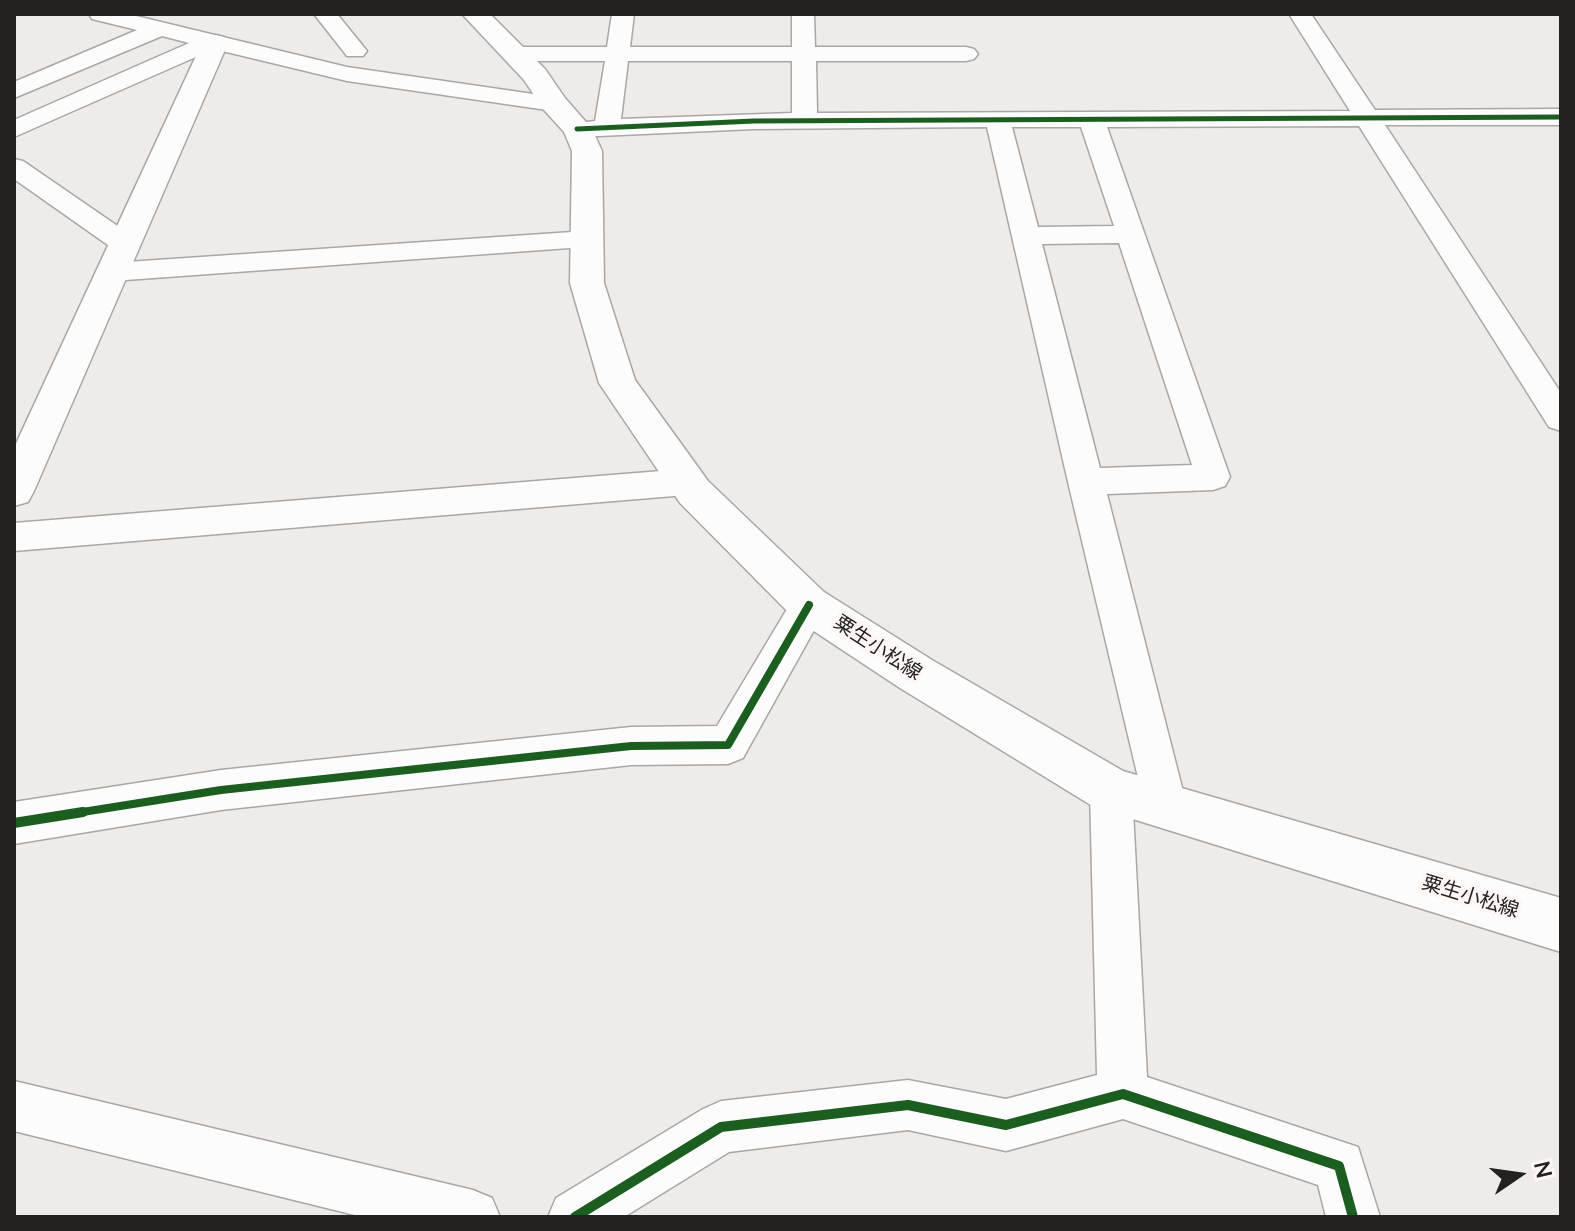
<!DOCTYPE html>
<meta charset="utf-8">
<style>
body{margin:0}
#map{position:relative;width:1575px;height:1231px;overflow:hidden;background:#eeebe9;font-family:"Nunito Sans",sans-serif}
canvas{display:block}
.frame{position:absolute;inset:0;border:16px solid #242221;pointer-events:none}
.north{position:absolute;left:1479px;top:1135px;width:80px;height:80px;-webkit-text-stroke:6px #fcf7f5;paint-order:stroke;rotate:77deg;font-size:22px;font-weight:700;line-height:32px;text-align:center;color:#242221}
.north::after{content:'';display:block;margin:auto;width:28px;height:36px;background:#242221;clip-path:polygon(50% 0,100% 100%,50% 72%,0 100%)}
</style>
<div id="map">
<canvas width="1575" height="1231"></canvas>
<div class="frame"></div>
<div class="north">N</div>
</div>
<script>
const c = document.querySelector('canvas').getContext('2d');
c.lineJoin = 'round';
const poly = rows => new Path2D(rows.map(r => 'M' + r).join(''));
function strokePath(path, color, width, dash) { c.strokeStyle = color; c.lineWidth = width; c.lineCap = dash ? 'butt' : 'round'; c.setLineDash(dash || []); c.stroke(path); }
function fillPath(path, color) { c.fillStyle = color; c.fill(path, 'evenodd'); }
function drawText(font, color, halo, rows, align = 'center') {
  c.font = font + ' "Nunito Sans","Noto Sans JP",sans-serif'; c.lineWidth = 7; c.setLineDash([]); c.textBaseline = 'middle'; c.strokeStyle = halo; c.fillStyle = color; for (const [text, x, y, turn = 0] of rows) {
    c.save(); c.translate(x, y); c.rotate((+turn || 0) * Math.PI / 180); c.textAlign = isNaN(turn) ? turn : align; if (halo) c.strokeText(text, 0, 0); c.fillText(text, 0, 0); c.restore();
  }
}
const minor = poly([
 [89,14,128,14,347,67,554,97,563,99,566,104,563,109,554,111,347,81,214,49,14,137,14,120,189,43,162,36,14,98,14,82,137,30,92,19,89,14],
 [314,14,337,14,367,51,363,56,347,56,314,14],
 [612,14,634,14,630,47,792,47,792,14,814,14,815,47,966,47,974,49,978,54,974,59,966,61,816,61,817,113,1350,111,1289,14,1311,14,1375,110,1561,109,1561,125,1385,125,1561,393,1561,431,1549,427,1359,126,1107,127,1230,477,1225,486,1213,490,1107,494,1187,807,1181,821,1166,827,1151,821,1145,807,1068,482,987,127,754,129,577,137,568,134,564,129,568,124,595,121,605,61,514,61,506,59,502,54,506,49,514,47,607,47,612,14],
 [628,61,792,61,792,113,621,119,628,61],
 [1012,127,1081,127,1114,226,1038,227,1012,127],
 [1119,243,1192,465,1100,468,1042,244,1119,243],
 [14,159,23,161,135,238,139,244,135,250,125,253,115,250,14,179,14,159],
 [587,231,597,234,601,240,597,246,112,281,102,279,97,272,102,265,112,263,587,231],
 [686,469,698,473,703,482,698,491,686,495,14,551,14,523,686,469],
 [809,589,822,594,828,605,743,758,728,764,631,765,221,810,14,844,14,802,221,770,631,727,717,726,796,594,809,589],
 [1111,771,1126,777,1132,791,1147,1077,1358,1147,1380,1217,1326,1217,1318,1185,1123,1119,1006,1151,908,1130,729,1152,624,1217,548,1217,556,1198,703,1109,721,1101,908,1080,1006,1099,1097,1075,1090,791,1096,777,1111,771],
 [14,1081,473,1190,492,1198,500,1217,363,1217,14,1131,14,1081]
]);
const tertiary = poly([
 [215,35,224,37,228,43,34,491,28,502,14,506,14,448,202,43,206,37,215,35]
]);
const secondary = poly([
 [462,14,490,14,545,69,565,98,592,129,602,151,604,283,635,380,708,481,824,592,932,660,1123,771,1561,898,1561,952,1094,807,900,688,794,618,680,503,599,383,570,283,572,151,564,132,544,110,524,80,462,14]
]);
strokePath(minor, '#a9a7a5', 3);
strokePath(tertiary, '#a9a7a5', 3);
strokePath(secondary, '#a9a7a5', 3);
fillPath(minor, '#fcfcfc');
fillPath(tertiary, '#fcfcfc');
fillPath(secondary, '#fcfcfc');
strokePath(poly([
 [577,129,754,121,1561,117]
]), '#1b5e20', 5);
strokePath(poly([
 [70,814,221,790,631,746,728,745,809,605]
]), '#1b5e20', 8);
strokePath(poly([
 [14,823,83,812],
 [575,1217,721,1127,908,1105,1006,1125,1123,1094,1339,1166,1353,1217]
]), '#1b5e20', 10);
drawText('20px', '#242221', '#fcf7f5', [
 ["粟生小松線",877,649,33],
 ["粟生小松線",1470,898,17]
]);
</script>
